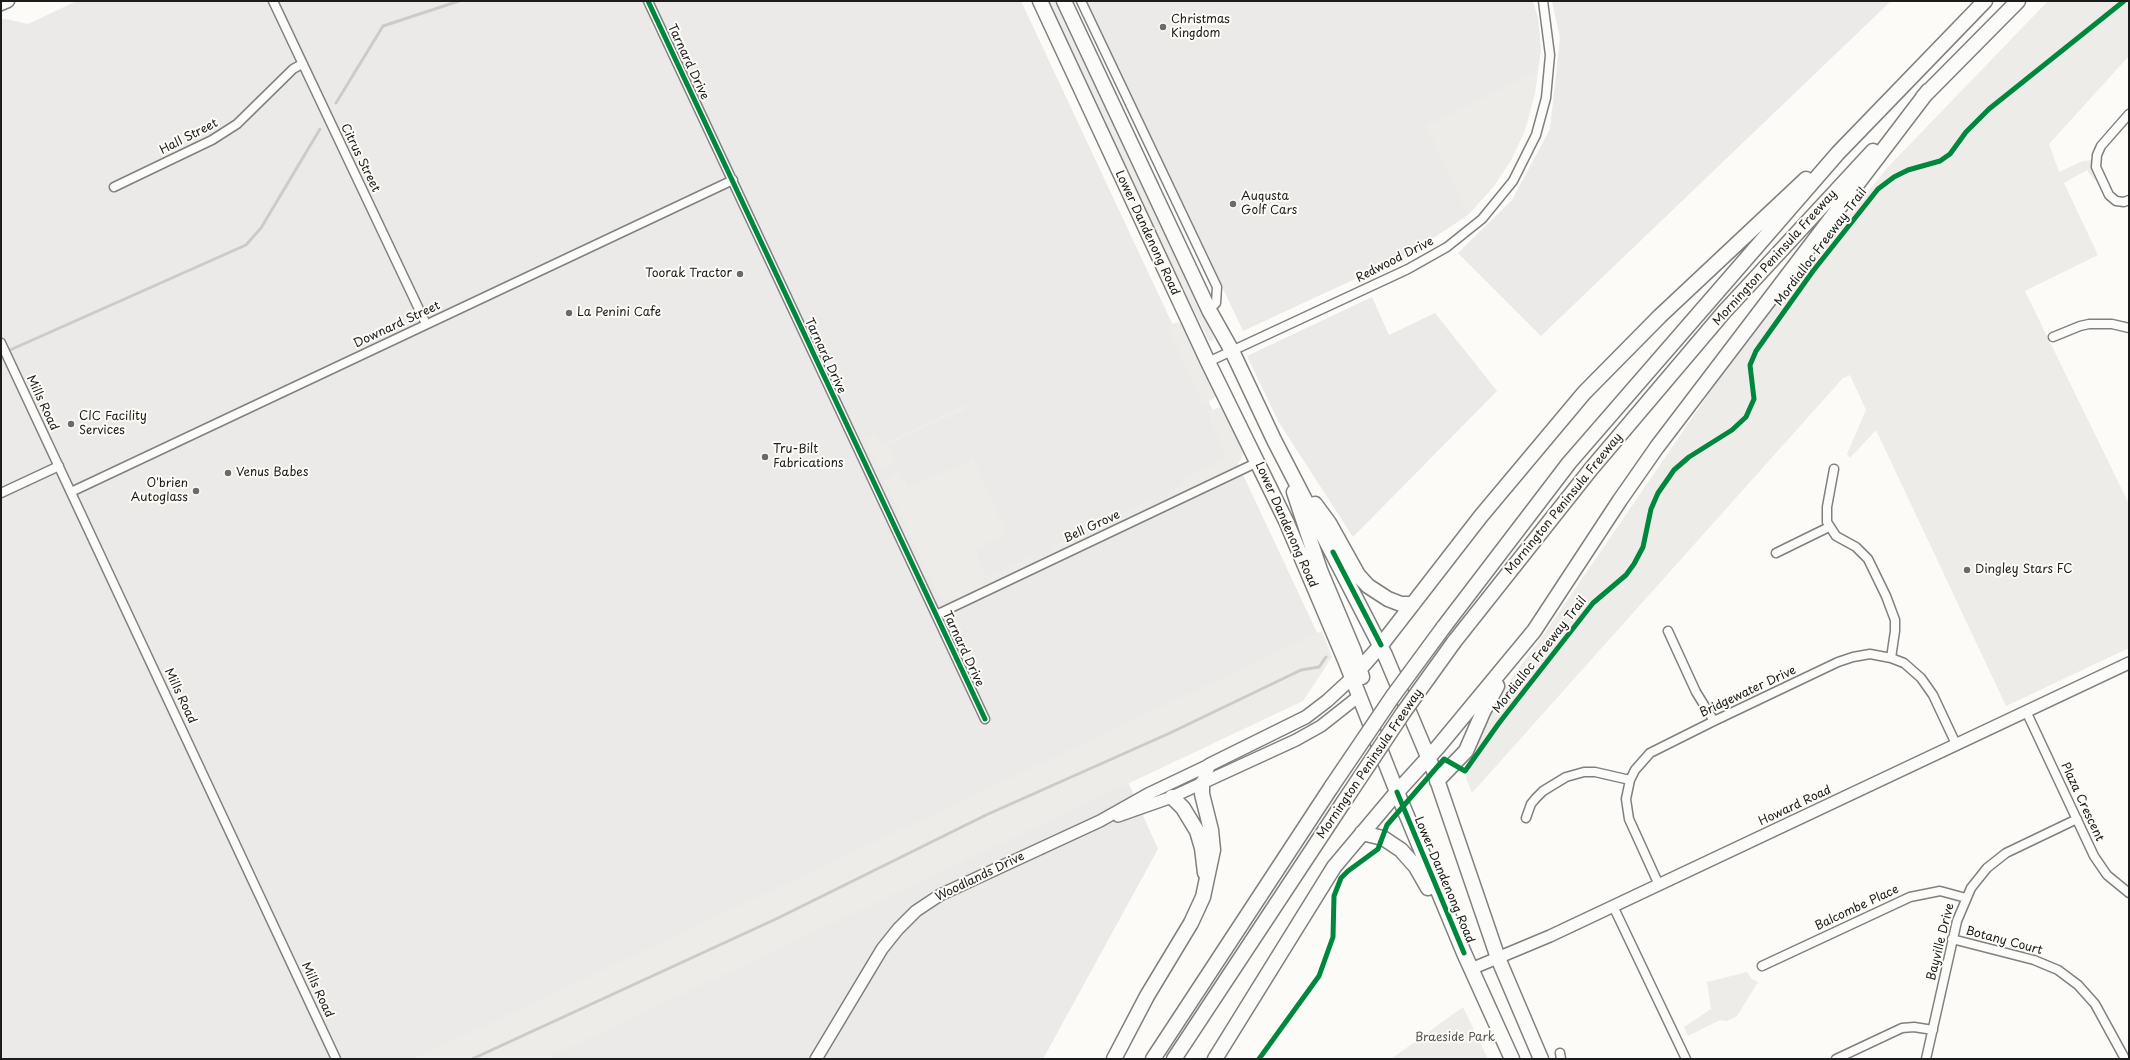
<!DOCTYPE html>
<style>
body{margin:0}
#map{position:relative;width:2130px;height:1060px;overflow:hidden;background:#fcfbf8;font-family:"Playpen Sans",sans-serif}
canvas{display:block}
.frame{position:absolute;inset:0;border:2px solid #1c1c1c;pointer-events:none}
</style>
<div id="map">
<canvas width="2130" height="1060"></canvas>
<div class="frame"></div>
</div>
<script>
const c = document.querySelector('canvas').getContext('2d');
c.lineJoin = 'round';
function fillPath(path, color) { c.fillStyle = color; c.fill(path, 'evenodd'); }
const poly = rows => new Path2D(rows.map(r => 'M' + r).join(''));
function strokePath(path, color, width, dash) { c.strokeStyle = color; c.lineWidth = width; c.lineCap = dash ? 'butt' : 'round'; c.setLineDash(dash || []); c.stroke(path); }
function drawText(font, color, halo, rows, align = 'center') {
  c.font = font + ' "Playpen Sans",sans-serif'; c.lineWidth = 4; c.setLineDash([]); c.textBaseline = 'middle'; c.strokeStyle = halo; c.fillStyle = color; for (const [text, x, y, turn = 0] of rows) {
    c.save(); c.translate(x, y); c.rotate((+turn || 0) * Math.PI / 180); c.textAlign = isNaN(turn) ? turn : align; if (halo) c.strokeText(text, 0, 0); c.fillText(text, 0, 0); c.restore();
  }
}
fillPath(poly([
 [77,1,1021,1,1320,639,1108,737,1158,849,1043,1059,1,1059,1,18,28,24],
 [1087,1,1533,1,1538,18,1541,50,1535,93,1524,133,1511,160,1494,186,1468,215,1411,253,1243,331],
 [1552,1,1891,1,1541,336,1458,253,1512,200,1550,129,1560,38],
 [1372,297,1389,335,1435,313,1497,391,1353,537,1278,421,1247,356]
]), '#ebeae8');
fillPath(poly([
 [1044,1,1060,1,1204,314,1214,339,1212,341,1209,341,1133,187],
 [2048,1,2129,1,2129,56,2049,144,2059,172,2083,161,2095,160,2099,178,2094,180,2087,170,2064,183,2098,255,2025,291,2129,504,2129,648,2006,706,1876,430,1850,458,1847,454,1866,410,1850,375,1843,378,1472,793,1466,778,1491,710,1509,681,1540,640,1749,335,1888,167],
 [1538,70,1528,120,1511,160,1494,186,1468,215,1426,126],
 [1177,322,1184,324,1217,396,1205,404,1202,402,1167,327],
 [964,405,966,409,888,445,896,463,882,469,878,468,866,443,867,439,876,435,881,444],
 [1221,407,1241,446,1243,454,1240,461,1236,466,1168,498,1166,493,1185,484,1182,479,1227,458,1208,415,1209,411],
 [973,459,1007,533,975,549,987,577,1032,556,1034,561,956,599,944,599,936,591,884,479,899,470,908,488],
 [1150,500,1153,505,1104,528,1101,523],
 [1088,529,1091,534,1051,553,1049,548],
 [1322,631,1332,657,1303,701,545,1059,414,1059],
 [1747,972,1752,979,1758,982,1737,1016,1727,1021,1720,1020,1688,1036,1684,1027,1711,1009,1707,982],
 [1463,1007,1488,1059,1391,1059]
]), '#edece8');
strokePath(poly([
 [336,103,383,26,459,1],
 [1,354,246,245,261,228,320,129],
 [472,1059,776,919,986,815,1170,733,1301,670,1319,667,1326,657]
]), '#cccbc7', 3);
const street = poly([
 [273,1,426,324],
 [648,1,985,719],
 [1081,1,1217,287,1216,303,1209,310],
 [2129,114,2101,146,2097,155,2096,167,2109,195,2116,201,2124,202,2129,200],
 [114,187,212,140,237,124,293,69,302,64],
 [2053,337,2080,326,2089,324,2112,324,2129,328],
 [1,343,336,1059],
 [1208,362,1408,269,1447,247,1482,219,1513,181,1536,135,1546,98,1550,55,1543,1],
 [1834,469,1827,507,1827,522,1836,536,1856,547,1868,559,1886,596,1895,620,1895,631,1891,658],
 [71,492,733,180],
 [1,493,59,466],
 [1776,553,1829,527],
 [936,615,1258,462],
 [1668,631,1696,692,1714,721],
 [2026,711,2094,856,2107,875,2129,893],
 [1526,818,1531,804,1536,798,1543,791,1566,777,1584,772,1595,772,1630,780],
 [1659,885,1629,819,1626,799,1630,780,1635,770,1650,753,1714,721,1838,662,1853,657,1870,654,1891,658,1904,663,1921,678,1933,695,1956,744],
 [1613,906,1686,1059],
 [1952,939,2034,960,2058,970,2078,985,2095,1004,2124,1057],
 [1762,966,1910,897,1940,891,1966,898],
 [1560,1053,1561,1059],
 [1836,1059,1902,1028,1914,1027,1933,1030],
 [1926,1059,1957,921,1971,888,1987,868,2006,853,2077,819]
]);
const secondary = poly([
 [1118,816,1172,797,1296,740,1321,726,1359,696],
 [1471,969,1550,936,2129,663],
 [816,1059,882,949,898,929,916,911,940,895,1100,821,1148,794,1209,765]
]);
const primary = poly([
 [1,4,8,1],
 [1202,784,1209,765,1306,717,1327,701,1352,678]
]);
const highway = poly([
 [1040,1,1208,362,1286,521,1345,660,1397,792,1464,953,1512,1059],
 [1064,1,1209,310,1232,351,1274,440,1385,655,1434,771,1498,958,1541,1059],
 [1923,97,2018,1],
 [1294,492,1320,570,1354,651,1362,677],
 [1315,504,1329,523,1358,575,1368,586,1388,599,1401,604,1413,604],
 [1443,628,1569,463,1838,153,1985,1],
 [1454,642,1591,469,1724,312,1873,151],
 [1352,678,1381,645,1481,516,1584,393,1660,316,1806,179],
 [1437,781,1466,751,1483,712,1497,686],
 [1172,797,1183,808,1197,831,1202,848,1205,873],
 [1362,833,1383,838,1401,850,1416,867,1428,888],
 [1114,1059,1147,996,1191,923,1203,897,1213,850,1211,830,1202,794,1202,784],
 [1153,1059,1332,786],
 [1174,1059,1343,803],
 [1215,1059,1334,867,1397,792,1438,747,1534,631,1620,500,1657,447,1928,91]
]);
strokePath(street, '#81807f', 11);
strokePath(secondary, '#81807f', 14);
strokePath(primary, '#81807f', 15);
strokePath(highway, '#81807f', 17);
strokePath(street, '#fbfbf9', 8);
strokePath(secondary, '#fbfbf9', 11);
strokePath(primary, '#fbfbf9', 12);
strokePath(highway, '#fbfbf9', 14);
const highwayBridge = poly([
 [1332,786,1393,696,1443,628],
 [1343,803,1403,713,1454,642]
]);
strokePath(highwayBridge, '#81807f', 17, []);
strokePath(highwayBridge, '#fbfbf9', 14);
strokePath(poly([
 [648,1,985,719],
 [1333,552,1381,645],
 [1397,792,1464,953],
 [1259,1059,1319,976,1333,937,1334,896,1341,878,1348,871,1378,849,1387,825,1444,759,1465,771,1499,723,1593,603,1626,575,1634,564,1643,547,1651,509,1658,493,1674,470,1689,457,1732,430,1746,417,1754,399,1750,365,1756,351,1813,271,1878,189,1894,177,1908,170,1940,161,1950,154,1966,132,1989,109,2124,1]
]), '#00873e', 5);
for (const [x, y, r, color] of [
 [1163,27,4,"#6a6a69"],
 [1233,204,4,"#6a6a69"],
 [740,274,4,"#6a6a69"],
 [569,313,4,"#6a6a69"],
 [71,424,4,"#6a6a69"],
 [765,457,4,"#6a6a69"],
 [228,473,4,"#6a6a69"],
 [196,491,4,"#6a6a69"],
 [1967,570,4,"#6a6a69"]
]) { const dot = new Path2D(); dot.arc(x, y, r, 0, 2 * Math.PI); c.fillStyle = color; c.fill(dot); strokePath(dot, '#fdfcf7', 1.5); }
drawText('12px', '#1c1c1c', '#fdfcf7', [
 ["Christmas",1171,20],
 ["Kingdom",1171,34],
 ["Augusta",1241,197],
 ["Golf Cars",1241,211],
 ["Toorak Tractor",732,274,"right"],
 ["La Penini Cafe",577,313],
 ["CIC Facility",79,417],
 ["Services",79,431],
 ["Tru-Bilt",773,450],
 ["Fabrications",773,464],
 ["Venus Babes",236,473],
 ["O'brien",188,484,"right"],
 ["Autoglass",188,498,"right"],
 ["Dingley Stars FC",1975,570]
], 'left');
drawText('12px', '#1c1c1c', '#fdfcf7', [
 ["Tarnard Drive",688,62,65],
 ["Hall Street",189,137,-27],
 ["Citrus Street",360,158,64],
 ["Lower Dandenong Road",1147,233,65],
 ["Mordialloc Freeway Trail",1821,247,-53],
 ["Mornington Peninsula Freeway",1775,258,-48],
 ["Redwood Drive",1395,260,-27],
 ["Downard Street",397,325,-25],
 ["Tarnard Drive",825,356,65],
 ["Mills Road",42,403,65],
 ["Mornington Peninsula Freeway",1564,504,-51],
 ["Lower Dandenong Road",1286,525,66],
 ["Bell Grove",1092,527,-25],
 ["Tarnard Drive",963,649,65],
 ["Mordialloc Freeway Trail",1540,655,-52],
 ["Bridgewater Drive",1748,692,-25],
 ["Mills Road",180,696,65],
 ["Mornington Peninsula Freeway",1370,764,-56],
 ["Plaza Crescent",2082,802,65],
 ["Howard Road",1795,806,-25],
 ["Woodlands Drive",980,877,-26],
 ["Lower Dandenong Road",1444,880,67],
 ["Balcombe Place",1857,908,-25],
 ["Botany Court",2004,941,15],
 ["Bayville Drive",1941,942,-76],
 ["Mills Road",317,990,65]
]);
drawText('12px', '#575655', '#fdfcf7', [
 ["Braeside Park",1455,1038]
]);
</script>
